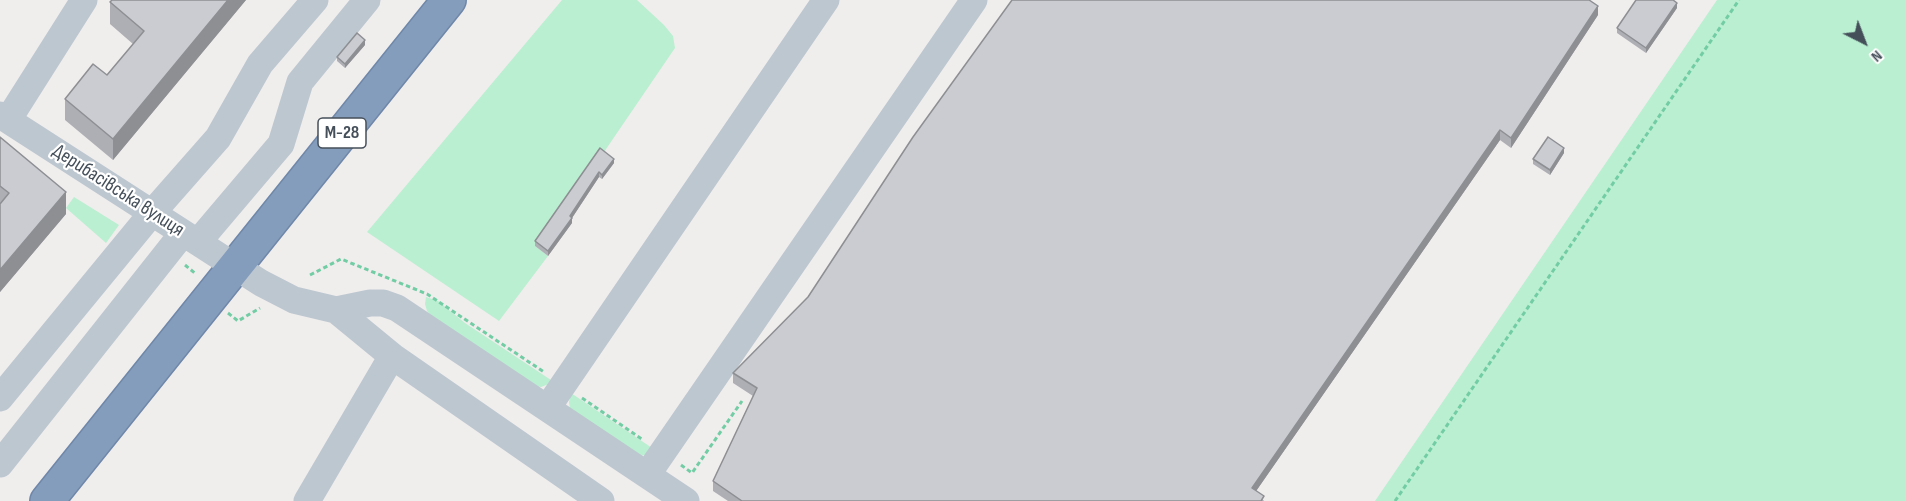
<!DOCTYPE html>
<meta charset="utf-8">
<style>
body{margin:0}
#map{position:relative;width:1906px;height:501px;overflow:hidden;background:#f0eded;font-family:"Sofia Sans Condensed",sans-serif}
canvas{display:block}
.north{position:absolute;left:1834px;top:12px;width:60px;height:60px;-webkit-text-stroke:4px #fff;paint-order:stroke;rotate:138deg;font-size:16px;font-weight:700;line-height:24px;text-align:center;color:#454f5a}
.north::after{content:'';display:block;margin:auto;width:21px;height:27px;background:#454f5a;clip-path:polygon(50% 0,100% 100%,50% 72%,0 100%)}
</style>
<div id="map">
<canvas width="1906" height="501"></canvas>
<div class="north">N</div>
</div>
<script>
const c = document.querySelector('canvas').getContext('2d');
c.lineJoin = 'round';
function fillPath(path, color) { c.fillStyle = color; c.fill(path, 'evenodd'); }
const poly = rows => new Path2D(rows.map(r => 'M' + r).join(''));
function strokePath(path, color, width, dash) { c.strokeStyle = color; c.lineWidth = width; c.lineCap = dash ? 'butt' : 'round'; c.setLineDash(dash || []); c.stroke(path); }
function drawText(font, color, halo, rows, align = 'center') {
  c.font = font + ' "Sofia Sans Condensed",sans-serif'; c.lineWidth = 4.5; c.setLineDash([]); c.textBaseline = 'middle'; c.strokeStyle = halo; c.fillStyle = color; for (const [text, x, y, turn = 0] of rows) {
    c.save(); c.translate(x, y); c.rotate((+turn || 0) * Math.PI / 180); c.textAlign = isNaN(turn) ? turn : align; if (halo) c.strokeText(text, 0, 0); c.fillText(text, 0, 0); c.restore();
  }
}
fillPath(poly([
 [562,0,637,0,664,25,673,36,675,48,602,155,535,246,548,256,499,321,367,232],
 [1717,0,1906,0,1906,501,1375,501],
 [74,197,119,225,106,243,66,208],
 [426,297,438,301,465,323,554,382,541,387,533,386,432,317,427,311,425,304],
 [571,393,655,450,651,454,640,456,570,409,569,402]
]), '#baefd1');
const highway = poly([
 [47,501,449,0]
]);
strokePath(highway, '#6f88a9', 36);
strokePath(poly([
 [185,265,196,274],
 [310,275,341,259,427,294,544,372],
 [228,313,238,321,260,308],
 [582,398,643,440],
 [681,465,692,473,742,401],
 [1395,501,1739,0]
]), '#72cda5', 3, [4.5, 3]);
strokePath(poly([
 [0,115,261,283,294,300,336,310,370,303,383,303,397,308,647,475,974,0],
 [8,120,84,0],
 [198,242,281,144,300,82,367,0],
 [336,310,392,356,601,501],
 [0,398,152,213,218,138,260,64,315,0],
 [548,407,826,0],
 [0,464,183,233],
 [647,475,686,501],
 [307,501,392,356]
]), '#bdc7d0', 27);
strokePath(highway, '#849dbd', 33);
fillPath(poly([
 [112,0,246,0,113,160,65,120,65,99,107,75,133,44,110,24,110,2],
 [1677,8,1646,53,1617,33,1617,28],
 [1598,15,1511,148,1500,140,1256,491,1264,501,728,501,713,491,713,481,753,396,733,383,733,373],
 [365,45,345,68,337,61,337,57],
 [0,137,66,214,0,292],
 [600,148,614,163,602,179,599,177,572,218,572,223,548,256,535,246,535,241],
 [1564,153,1550,175,1533,164,1533,159]
]), '#aeafb5');
fillPath(poly([
 [228,0,246,0,113,160,113,139],
 [1677,3,1677,8,1646,53,1646,48],
 [1598,6,1598,15,1511,148,1511,138],
 [365,40,365,45,345,68,345,64],
 [1500,130,1500,140,1252,497,1252,488],
 [1564,148,1564,153,1550,175,1550,170],
 [614,159,614,163,602,179,602,175],
 [599,172,599,177,572,218,572,223,548,256,548,251,570,216],
 [66,192,66,214,0,292,0,270]
]), '#8d8f93');
const building = poly([
 [112,0,228,0,113,139,65,99,93,64,107,75,144,31,110,2,112,0],
 [1012,0,1589,0,1598,6,1511,138,1500,130,1252,488,1264,496,1261,501,742,501,713,481,757,388,733,373,808,297,913,137,1012,0],
 [1636,0,1673,0,1677,3,1646,48,1617,28,1636,0],
 [357,33,365,40,345,64,337,57,357,33],
 [0,137,66,192,0,270,0,204,9,193,0,186,0,137],
 [1548,137,1564,148,1550,170,1533,159,1548,137],
 [600,148,614,159,602,175,599,172,570,216,572,218,548,251,535,241,600,148]
]);
fillPath(building, '#caccd2');
strokePath(building, '#8d8f93', 1.5);
for (const [x, y, w] of [
 [342,133,48]
]) { const box = new Path2D(); box.roundRect(x - w / 2, y - 15, w, 30, 4.5); c.fillStyle = '#fff'; c.fill(box); strokePath(box, '#454f5a', 1.5); }
drawText('bold 18px', '#454f5a', null, [
 ["М-28",342,133]
]);
drawText('20px', '#454f5a', '#fff', [
 ["Дерибасівська вулиця",118,191,33]
]);
</script>
